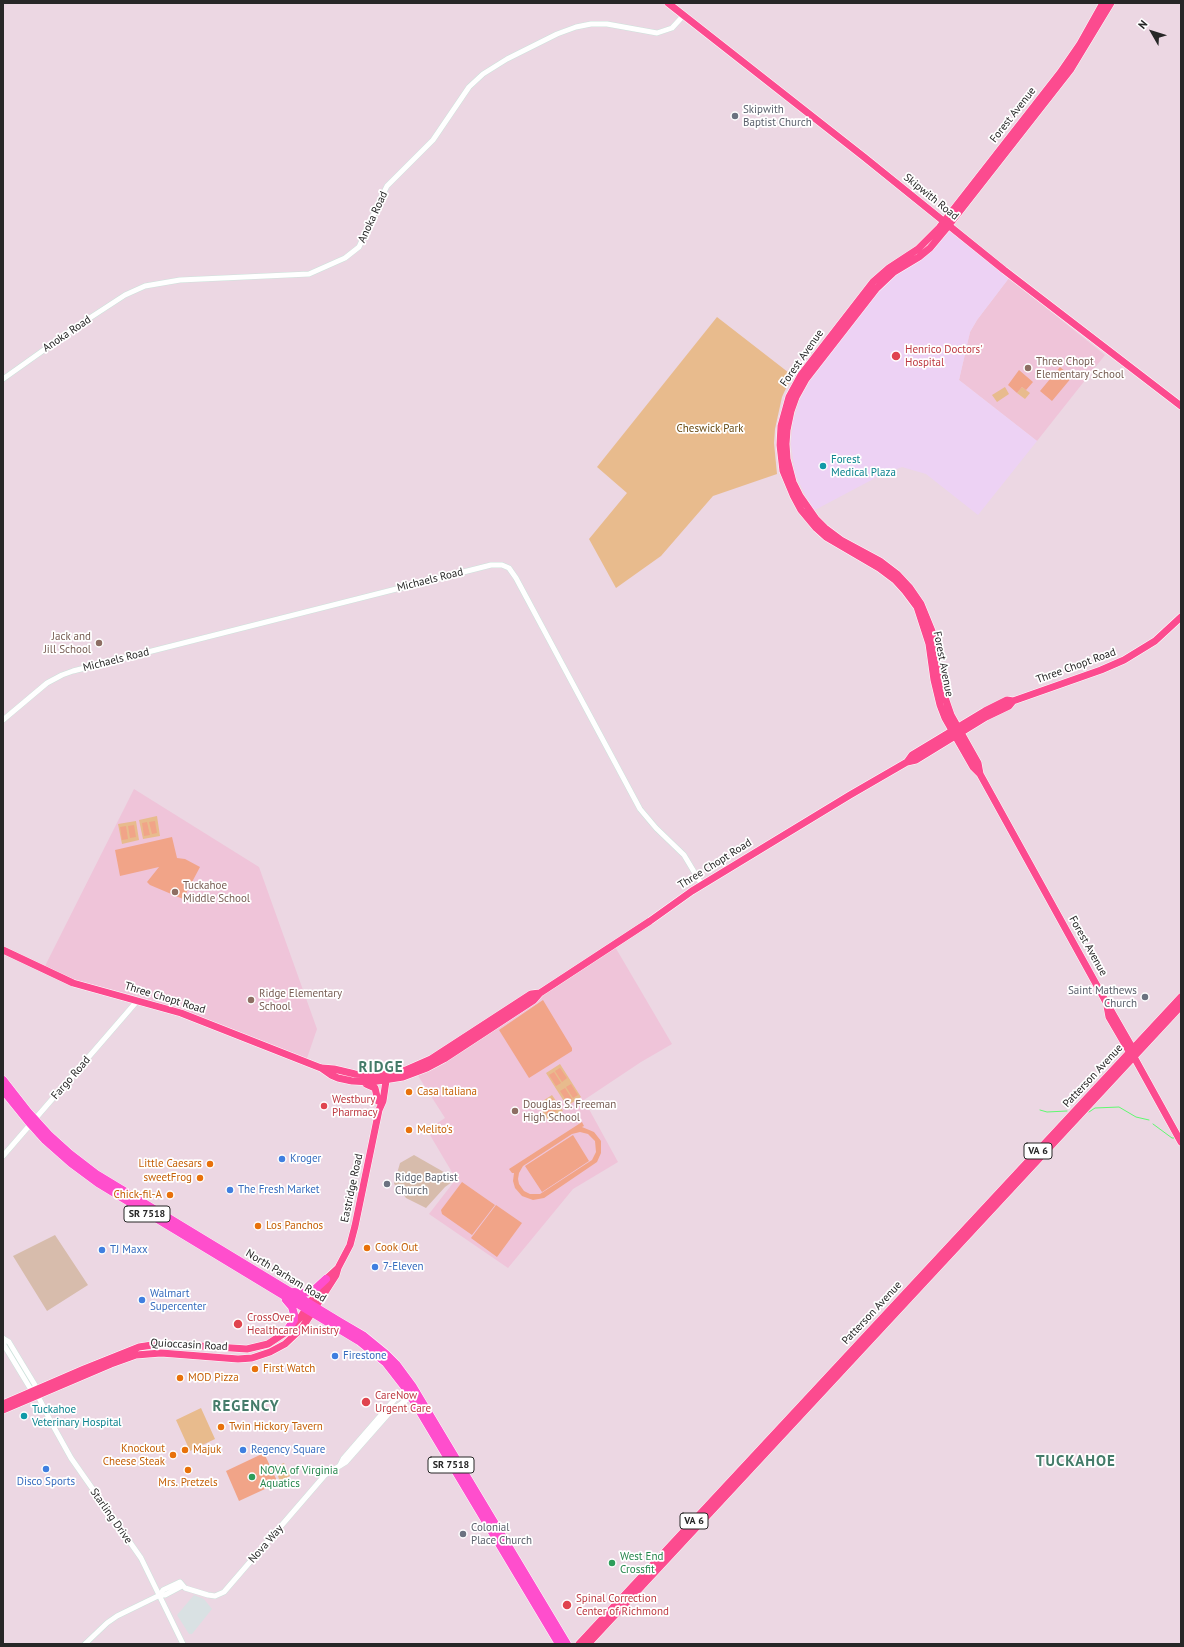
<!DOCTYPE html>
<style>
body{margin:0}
#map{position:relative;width:1184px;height:1647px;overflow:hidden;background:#ecd7e3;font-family:"PT Sans",sans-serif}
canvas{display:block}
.frame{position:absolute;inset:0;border:4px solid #272727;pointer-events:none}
.north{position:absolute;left:1132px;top:12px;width:40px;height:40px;-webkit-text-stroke:3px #fff;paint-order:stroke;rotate:309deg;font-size:11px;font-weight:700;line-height:16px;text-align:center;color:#272727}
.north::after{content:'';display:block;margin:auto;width:14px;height:18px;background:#272727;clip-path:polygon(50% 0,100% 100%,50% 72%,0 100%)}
</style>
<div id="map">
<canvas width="1184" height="1647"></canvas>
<div class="frame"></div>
<div class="north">N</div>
</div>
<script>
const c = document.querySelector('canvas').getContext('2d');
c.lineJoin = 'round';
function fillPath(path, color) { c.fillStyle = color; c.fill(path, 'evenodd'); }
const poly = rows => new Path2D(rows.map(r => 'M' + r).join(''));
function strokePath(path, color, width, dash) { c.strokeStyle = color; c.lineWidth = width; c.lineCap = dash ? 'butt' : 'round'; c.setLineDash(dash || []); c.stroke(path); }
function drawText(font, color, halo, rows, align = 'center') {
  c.font = font + ' "PT Sans",sans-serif'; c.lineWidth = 3.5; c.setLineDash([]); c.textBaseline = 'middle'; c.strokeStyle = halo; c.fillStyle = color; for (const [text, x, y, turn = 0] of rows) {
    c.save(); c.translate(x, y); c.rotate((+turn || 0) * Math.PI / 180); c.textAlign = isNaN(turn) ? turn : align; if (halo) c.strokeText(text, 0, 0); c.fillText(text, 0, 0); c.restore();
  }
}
fillPath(poly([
 [194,1595,204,1599,212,1609,192,1634,189,1634,177,1615]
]), '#d9e1e3');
fillPath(poly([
 [1009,278,1105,355,1037,441,959,380,970,332,977,320],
 [134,789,259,867,317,1029,306,1061,145,998,75,980,45,966],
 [614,945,672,1044,641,1062,584,1100,618,1162,573,1189,508,1268,429,1214,456,1179,427,1130,445,1118,415,1071,429,1065]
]), '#efc4d9');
fillPath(poly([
 [949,230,1009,278,977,320,970,332,959,380,1037,441,978,515,926,474,902,467,881,475,813,511,795,474,791,444,793,421,800,399,810,381,878,289]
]), '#edd2f4');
fillPath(poly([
 [717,317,793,376,787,386,782,397,775,429,774,443,777,474,713,496,661,556,616,588,589,539,627,493,597,467],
 [1005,387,1009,394,997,402,992,395],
 [1022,387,1030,393,1025,399,1017,393],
 [157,816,160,836,143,839,139,820],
 [136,821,139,840,122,844,118,824],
 [560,1064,581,1097,567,1106,546,1073],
 [552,1095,563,1111,548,1120,538,1104],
 [201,1408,215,1439,190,1451,176,1420],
 [284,1463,290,1476,280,1481,274,1467]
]), '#e8bb8d');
fillPath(poly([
 [414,1155,456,1179,445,1187,426,1208,406,1198,399,1188,394,1184,400,1163],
 [55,1235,88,1285,47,1311,13,1256]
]), '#d7bcac');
fillPath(poly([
 [1060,367,1072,377,1052,401,1040,391],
 [1019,370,1033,382,1026,390,1022,387,1017,393,1008,385],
 [155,821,157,833,152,834,149,822],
 [147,822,150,835,144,836,142,823],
 [134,825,136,837,130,838,128,826],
 [126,826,128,839,122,840,120,827],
 [172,837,177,858,185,859,200,867,183,899,150,885,147,882,159,867,120,876,115,850],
 [543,1000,572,1048,572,1051,529,1078,499,1030],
 [560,1068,567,1078,562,1082,555,1071],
 [554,1072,561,1083,556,1086,549,1075],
 [571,1084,578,1095,573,1098,566,1087],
 [565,1088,572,1099,567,1102,560,1091],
 [552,1098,559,1109,554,1112,547,1101],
 [546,1102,553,1113,548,1116,541,1105],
 [582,1122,584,1126,582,1127,594,1132,601,1141,601,1153,597,1162,544,1198,533,1200,522,1196,515,1188,513,1181,514,1173,512,1173,509,1169],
 [580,1132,588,1134,595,1141,596,1152,592,1160,540,1194,530,1194,524,1191,519,1184,518,1179,519,1173,523,1166,572,1134],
 [573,1135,589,1161,542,1192,525,1166],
 [462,1182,495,1205,472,1235,442,1214,441,1210],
 [496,1205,522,1223,497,1257,471,1238],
 [264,1453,278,1483,239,1501,226,1471]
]), '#f1a488');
strokePath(poly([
 [1040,1110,1047,1112,1067,1111],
 [1089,1112,1095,1108,1119,1107,1136,1117,1149,1120],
 [1153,1124,1172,1138,1174,1138]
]), '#5ff970', 1);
const minor = poly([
 [3,379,79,325,125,295,145,286,180,280,309,274,345,258,359,247,381,198,387,186,433,140,469,87,483,74,507,59,557,34,576,27,591,24,607,24,657,33,672,28,684,15],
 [3,720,47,683,62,675,73,671,491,565,502,565,509,568,516,578,640,809,656,828,684,855,702,885],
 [3,1156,138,1000],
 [3,1338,4,1345,30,1388,35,1390],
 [4,1339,9,1342,35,1385,35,1390,51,1422,71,1458,141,1558,183,1644],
 [340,1465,343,1459,395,1399,407,1390,409,1391],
 [160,1595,163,1590,180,1582,185,1588,208,1595,215,1596,224,1592,325,1475,346,1462,391,1411,412,1396],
 [85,1644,107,1623,117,1616,160,1595,165,1595,182,1586]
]);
const major = poly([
 [668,3,864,157,1004,270,1181,406],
 [1111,3,1071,69,945,230,930,248,919,257,894,272,876,289,806,379,796,397,791,411,787,430,786,444,787,459,793,482,800,496,816,519,825,528,841,540,880,561,897,574,910,588,921,604,932,631,941,686,951,715,978,763,980,774,1106,1002,1133,1049,1134,1057],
 [907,762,912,755,985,711,1007,700,1013,701],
 [980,774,973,767,945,718,940,705,934,680,929,644,917,607,905,591,895,580,879,568,826,537,816,528,801,510,793,495,783,471,780,445,781,426,789,397,801,375,873,282,889,268,918,249,939,228,1060,73,1080,44,1103,3],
 [3,950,73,983,181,1013,321,1068,331,1075,338,1078,352,1081,371,1082,403,1077,427,1068,444,1059,534,1000,540,993,650,921,692,891,850,795,907,762,916,760,986,717,1009,706,1013,701,1101,670,1124,660,1155,641,1181,617],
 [1107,1006,1109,1017,1130,1053,1134,1057,1181,1142],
 [322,1068,334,1069,355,1074,369,1075,387,1074,406,1070,431,1059,531,994,540,993],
 [366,1084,375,1088,378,1101],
 [3,1404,84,1369,139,1347,152,1345,171,1344,247,1349,268,1344,286,1332,300,1318,326,1279,338,1268,350,1245,355,1226,379,1110,383,1101,387,1074],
 [3,1410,111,1364,136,1355,161,1353,238,1359,252,1358,270,1352,285,1344,302,1328,336,1275,338,1268],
 [579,1644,1181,997],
 [588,1644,1181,1006]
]);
const highway = poly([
 [3,1080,28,1112,49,1135,70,1154,96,1174,340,1322,364,1336,386,1354,396,1364,413,1387,567,1644],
 [3,1090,28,1121,45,1140,71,1163,98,1183,359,1341,386,1363,407,1390,559,1644],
 [294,1292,304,1293,313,1291,326,1279],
 [286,1300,292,1307,294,1314,294,1320,286,1332]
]);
strokePath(minor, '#cce2db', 6);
strokePath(major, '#fff', 8);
strokePath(highway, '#fff', 9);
strokePath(minor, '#fff', 5);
strokePath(major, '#fc4b8f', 7);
strokePath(highway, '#ff4ecd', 8);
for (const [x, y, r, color] of [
 [735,116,4,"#6b7280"],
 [896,356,5,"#e0444e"],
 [1028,368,4,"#8d6e63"],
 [823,466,4,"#0f9aa8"],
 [99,643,4,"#8d6e63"],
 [175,892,4,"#8d6e63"],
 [1145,997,4,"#6b7280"],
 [251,1000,4,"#8d6e63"],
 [409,1092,4,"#e8710a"],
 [324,1106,4,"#e0444e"],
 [515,1111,4,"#8d6e63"],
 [409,1130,4,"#e8710a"],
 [282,1159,4,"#3f7fe0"],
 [210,1164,4,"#e8710a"],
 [200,1178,4,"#e8710a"],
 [387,1184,4,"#6b7280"],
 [230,1190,4,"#3f7fe0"],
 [170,1195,4,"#e8710a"],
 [258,1226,4,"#e8710a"],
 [367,1248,4,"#e8710a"],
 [102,1250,4,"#3f7fe0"],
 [375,1267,4,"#3f7fe0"],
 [142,1300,4,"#3f7fe0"],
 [238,1324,5,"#e0444e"],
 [335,1356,4,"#3f7fe0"],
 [255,1369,4,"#e8710a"],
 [180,1378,4,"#e8710a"],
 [366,1402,5,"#e0444e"],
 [24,1416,4,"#0f9aa8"],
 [221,1427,4,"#e8710a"],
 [185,1450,4,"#e8710a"],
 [243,1450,4,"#3f7fe0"],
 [173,1455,4,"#e8710a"],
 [46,1469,4,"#3f7fe0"],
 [188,1470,4,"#e8710a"],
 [252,1477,4,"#2e9e5b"],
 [463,1534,4,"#6b7280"],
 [612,1563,4,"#2e9e5b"],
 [567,1605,5,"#e0444e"]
]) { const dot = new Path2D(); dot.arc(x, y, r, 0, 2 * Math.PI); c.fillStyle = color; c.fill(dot); strokePath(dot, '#fff', 1.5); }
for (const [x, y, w] of [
 [1038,1151,28],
 [147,1214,46],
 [451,1465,46],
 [694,1521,28]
]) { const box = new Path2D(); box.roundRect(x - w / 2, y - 8, w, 16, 3); c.fillStyle = '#fff'; c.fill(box); strokePath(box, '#272727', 1); }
drawText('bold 10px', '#272727', null, [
 ["VA 6",1038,1151],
 ["SR 7518",147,1214],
 ["SR 7518",451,1465],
 ["VA 6",694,1521]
]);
drawText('11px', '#5b616d', '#fff', [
 ["Skipwith",743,110],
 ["Baptist Church",743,123],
 ["Saint Mathews",1137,991,"right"],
 ["Church",1137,1004,"right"],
 ["Ridge Baptist",395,1178],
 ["Church",395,1191],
 ["Colonial",471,1528],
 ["Place Church",471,1541]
], 'left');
drawText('11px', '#272727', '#fff', [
 ["Forest Avenue",1013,115,-52],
 ["Skipwith Road",931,197,39],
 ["Anoka Road",373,217,-65],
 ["Anoka Road",67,334,-34],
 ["Forest Avenue",802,358,-55],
 ["Michaels Road",430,580,-14],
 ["Michaels Road",116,660,-14],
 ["Forest Avenue",943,664,79],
 ["Three Chopt Road",1076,666,-20],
 ["Three Chopt Road",715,864,-32],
 ["Forest Avenue",1088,946,61],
 ["Three Chopt Road",165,998,17],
 ["Patterson Avenue",1093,1076,-47],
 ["Fargo Road",71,1078,-49],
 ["Eastridge Road",352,1188,-78],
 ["North Parham Road",286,1276,31],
 ["Patterson Avenue",872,1313,-47],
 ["Quioccasin Road",189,1345,3],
 ["Starling Drive",111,1516,55],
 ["Nova Way",266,1544,-49]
]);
drawText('11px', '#be3a42', '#fff', [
 ["Henrico Doctors'",905,350],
 ["Hospital",905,363],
 ["Westbury",332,1100],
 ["Pharmacy",332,1113],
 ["CrossOver",247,1318],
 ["Healthcare Ministry",247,1331],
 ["CareNow",375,1396],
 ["Urgent Care",375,1409],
 ["Spinal Correction",576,1599],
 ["Center of Richmond",576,1612]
], 'left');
drawText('11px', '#785e54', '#fff', [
 ["Three Chopt",1036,362],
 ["Elementary School",1036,375],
 ["Jack and",91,637,"right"],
 ["Jill School",91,650,"right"],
 ["Tuckahoe",183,886],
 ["Middle School",183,899],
 ["Ridge Elementary",259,994],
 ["School",259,1007],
 ["Douglas S. Freeman",523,1105],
 ["High School",523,1118]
], 'left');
drawText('11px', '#684a13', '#fff', [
 ["Cheswick Park",710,429]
]);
drawText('11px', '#0d838f', '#fff', [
 ["Forest",831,460],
 ["Medical Plaza",831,473],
 ["Tuckahoe",32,1410],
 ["Veterinary Hospital",32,1423]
], 'left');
drawText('11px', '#c56008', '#fff', [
 ["Casa Italiana",417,1092],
 ["Melito's",417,1130],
 ["Little Caesars",202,1164,"right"],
 ["sweetFrog",192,1178,"right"],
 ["Chick-fil-A",162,1195,"right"],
 ["Los Panchos",266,1226],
 ["Cook Out",375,1248],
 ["First Watch",263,1369],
 ["MOD Pizza",188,1378],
 ["Twin Hickory Tavern",229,1427],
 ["Knockout",165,1449,"right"],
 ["Cheese Steak",165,1462,"right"],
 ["Majuk",193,1450],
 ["Mrs. Pretzels",188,1483,"center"]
], 'left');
drawText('11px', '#366cbe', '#fff', [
 ["Kroger",290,1159],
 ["The Fresh Market",238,1190],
 ["TJ Maxx",110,1250],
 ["7-Eleven",383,1267],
 ["Walmart",150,1294],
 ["Supercenter",150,1307],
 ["Firestone",343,1356],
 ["Regency Square",251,1450],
 ["Disco Sports",46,1482,"center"]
], 'left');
drawText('11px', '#27864d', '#fff', [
 ["NOVA of Virginia",260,1471],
 ["Aquatics",260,1484],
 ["West End",620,1557],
 ["Crossfit",620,1570]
], 'left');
c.letterSpacing = '1px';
drawText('bold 15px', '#447b69', '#fff', [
 ["RIDGE",381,1068],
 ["REGENCY",246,1407],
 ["TUCKAHOE",1076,1462]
]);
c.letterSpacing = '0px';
</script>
